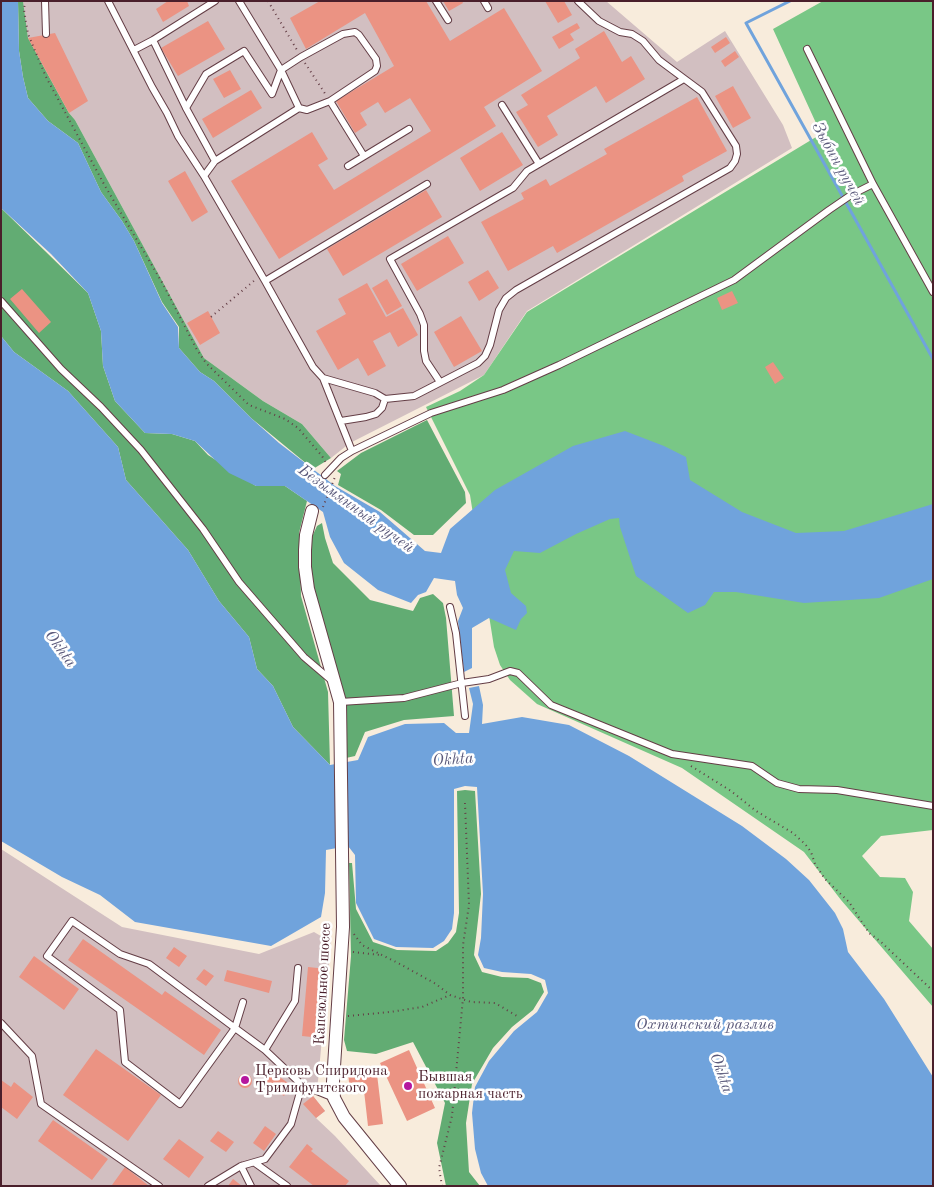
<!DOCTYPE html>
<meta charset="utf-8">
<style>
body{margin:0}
#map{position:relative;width:934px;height:1187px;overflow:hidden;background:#f8ecdc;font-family:"Old Standard TT",serif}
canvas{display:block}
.frame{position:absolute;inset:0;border:2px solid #4a1f2b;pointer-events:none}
</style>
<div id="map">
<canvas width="934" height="1187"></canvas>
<div class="frame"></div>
</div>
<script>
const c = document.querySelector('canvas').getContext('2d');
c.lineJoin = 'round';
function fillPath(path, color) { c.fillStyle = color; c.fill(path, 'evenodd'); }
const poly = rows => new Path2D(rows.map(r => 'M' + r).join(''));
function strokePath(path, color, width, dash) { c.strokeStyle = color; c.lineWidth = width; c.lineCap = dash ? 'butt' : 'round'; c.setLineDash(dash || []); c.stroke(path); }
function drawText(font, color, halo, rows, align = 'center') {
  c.font = font + ' "Old Standard TT",serif'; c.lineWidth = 5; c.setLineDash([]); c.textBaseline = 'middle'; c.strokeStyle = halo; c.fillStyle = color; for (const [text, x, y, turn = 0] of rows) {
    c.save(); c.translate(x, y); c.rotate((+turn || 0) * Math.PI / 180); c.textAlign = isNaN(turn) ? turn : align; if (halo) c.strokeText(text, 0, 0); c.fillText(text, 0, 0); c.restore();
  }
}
fillPath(poly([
 [23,1,606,1,677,62,725,31,783,125,792,148,527,311,484,375,350,443,331,458,302,424,263,401,204,358,75,120,69,113,28,38],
 [1,849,122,927,259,954,314,932,331,942,318,1081,313,1096,325,1111,316,1118,335,1136,381,1186,1,1186]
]), '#d2bfc1');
fillPath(poly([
 [823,1,933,1,933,830,881,836,862,856,880,877,905,878,913,892,909,921,933,949,933,1007,841,900,804,852,682,768,537,704,510,680,500,665,494,647,470,495,426,407,460,391,484,375,527,312,821,134,773,29]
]), '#79c786');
fillPath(poly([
 [18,1,23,1,28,38,69,113,75,120,204,358,263,401,302,424,331,458,313,469,251,418,214,381,200,372,179,348,179,327,162,302,134,241,122,221,101,192,78,143,48,121,28,98,23,77,19,51],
 [1,208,88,293,101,331,103,366,115,401,145,433,172,434,195,441,208,455,256,486,285,486,307,501,299,533,301,596,328,692,330,765,293,727,273,686,257,669,249,637,219,601,188,550,126,480,118,447,68,391,14,352,1,336],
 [427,420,465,492,466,503,433,535,414,535,381,510,338,485,341,474,337,471,361,453],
 [322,523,325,538,333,563,370,600,413,611,420,598,433,594,443,603,446,618,454,716,404,720,365,732,355,756,346,758,347,707,341,682,316,600,310,572,311,539,317,526],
 [465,790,475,791,481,894,474,955,482,972,502,977,528,978,541,983,544,992,533,1010,512,1027,493,1048,472,1084,466,1123,469,1172,480,1186,446,1186,437,1143,445,1103,413,1042,376,1054,347,1051,344,1040,351,956,349,863,352,863,356,909,373,942,397,950,436,951,448,943,456,932,459,913,457,791]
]), '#62ac73');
fillPath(poly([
 [1,1,18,1,19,51,23,77,28,98,48,121,78,143,101,192,122,221,134,241,162,303,178,327,179,348,200,372,214,381,251,418,279,443,335,486,380,512,425,551,441,553,450,529,495,490,573,446,625,431,664,446,686,457,690,480,742,512,796,533,844,531,933,504,933,579,879,598,804,603,736,592,714,592,705,605,688,613,636,576,620,527,619,518,610,519,576,534,540,553,514,551,505,570,511,593,526,606,527,613,521,619,516,630,489,618,472,628,472,668,464,672,458,621,463,608,457,595,455,581,434,578,426,592,418,595,411,603,378,590,344,563,330,537,323,512,285,486,256,486,229,473,195,441,172,434,145,433,115,401,103,366,101,331,88,293,51,254,1,208],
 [1,336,14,352,68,391,118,447,126,480,188,550,219,601,249,637,257,669,273,686,293,727,330,765,358,760,368,737,405,724,444,723,456,733,469,733,473,704,469,688,479,686,483,705,482,724,522,717,569,725,629,756,742,826,786,859,809,880,835,913,843,929,848,952,884,999,933,1077,933,1186,488,1186,481,1173,475,1149,472,1113,475,1087,489,1061,514,1031,537,1012,548,993,545,980,531,974,502,972,484,968,478,955,481,938,483,894,477,787,465,786,454,789,454,913,452,929,444,941,433,948,396,947,374,939,356,903,355,855,348,846,326,850,325,893,321,917,271,946,135,922,100,895,62,877,1,841]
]), '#70a3dc');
strokePath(poly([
 [790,1,746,23,933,359]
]), '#70a3dc', 3);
fillPath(poly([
 [168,1,187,1,189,6,163,22,156,9],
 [320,1,426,1,450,41,504,8,542,71,484,107,496,126,279,259,231,181,312,132,328,159,318,165,334,190,431,131,410,98,385,113,378,102,360,113,367,125,355,133,336,101,394,66,365,13,306,49,290,18],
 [443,1,462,1,463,3,449,11],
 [545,1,564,1,572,15,558,23],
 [208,21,225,49,178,76,161,48],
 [577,23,580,28,570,34,574,40,559,49,552,37],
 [604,31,622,62,631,56,645,79,606,103,596,86,547,116,558,135,538,147,516,112,528,105,521,95,580,58,575,49],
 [55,33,88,101,69,113,28,38],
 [726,37,730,43,715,53,711,47],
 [735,51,739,57,725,67,721,61],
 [230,70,241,89,224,98,213,79],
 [733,86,751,118,733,128,715,96],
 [251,90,262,108,213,138,202,119],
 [697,97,727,151,682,176,684,181,557,253,553,246,508,271,481,222,524,199,521,193,546,179,550,186,607,154,604,149],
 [502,132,523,165,480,191,460,158],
 [185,171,208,212,192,222,168,181],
 [426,190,442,217,343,276,327,249],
 [448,236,464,263,417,291,401,264],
 [488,270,499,288,479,301,468,282],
 [387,279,402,306,387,315,372,288],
 [367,283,386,317,403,308,418,335,398,347,390,332,373,341,386,366,368,376,358,358,338,370,316,331,346,314,338,299],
 [22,289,51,322,39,333,10,299],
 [732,291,738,303,722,310,717,298],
 [208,311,220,333,200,345,187,323],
 [461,316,482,351,454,367,434,332],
 [773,362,784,378,775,384,765,367],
 [83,939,162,995,165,991,221,1030,204,1055,68,960],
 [174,947,187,956,179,967,166,958],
 [34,956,79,989,64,1010,19,977],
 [308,967,327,969,321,1038,302,1036],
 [204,969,214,976,206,986,196,979],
 [227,970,272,981,269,993,224,981],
 [96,1049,161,1095,128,1141,63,1095],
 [409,1050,435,1108,407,1121,380,1063],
 [376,1066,383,1124,368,1126,363,1082,349,1083,348,1069],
 [271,1071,291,1085,284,1096,263,1083],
 '238 1081a7 7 0 1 1 14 0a7 7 0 1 1-14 0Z',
 [1,1080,11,1087,14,1082,33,1097,17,1119,1,1107],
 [313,1096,325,1111,316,1118,303,1104],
 [53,1120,108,1159,92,1180,38,1141],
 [265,1126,276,1134,264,1151,253,1143],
 [218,1131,234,1142,226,1152,210,1141],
 [179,1139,204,1157,189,1178,163,1159],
 [307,1144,313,1149,311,1151,349,1181,345,1186,314,1186,289,1167],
 [125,1167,149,1186,112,1185],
 [233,1179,242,1186,228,1186]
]), '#eb9383');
const service = poly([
 [45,1,46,34],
 [108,1,152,87,167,113,178,136,204,176],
 [239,1,281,70,299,108,215,161,204,176,265,281,313,367,323,378,375,393,385,399],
 [436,1,448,20],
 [484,1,488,8],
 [153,40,186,108,215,161],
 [807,49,873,184,933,292],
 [134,50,153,40,215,1],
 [330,101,364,156],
 [502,105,539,164],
 [186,108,206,74,244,51,272,94,281,70,301,57,343,34,355,32,359,35,376,59,377,66,375,71,330,101,307,110,299,108],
 [348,166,409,129],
 [265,281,427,184],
 [1,301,61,369,101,407,141,450,203,529,239,582,304,657,331,680],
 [323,378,352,451],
 [440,382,426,361,424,351,424,325,420,314,390,259,513,188,527,171,684,79],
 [341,421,366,417,376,414,382,408,385,399,414,396,478,363,485,356,490,345,499,310,506,298,516,290,730,168,735,161,737,154,736,146,702,92,659,60,643,41,632,34,620,32,599,21,578,1],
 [325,475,341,458,352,451,431,413,503,390,559,365,734,280,829,210,851,195,873,184],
 [450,607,456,633,465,716],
 [340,702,404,698,462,683,489,679,510,671,518,673,551,705,672,754,752,766,777,783,799,789,837,790,933,806],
 [243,1002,235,1028,180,1104,125,1062,120,1010,47,956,72,921,120,954,149,964,235,1028,265,1050,302,1085,334,1098],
 [1,1023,32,1056,41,1104,159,1186],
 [265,1050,295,1001,298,968],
 [255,1163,287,1186],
 [241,1166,251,1186],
 [208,1186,241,1166,265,1159,291,1124,302,1085]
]);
const minor = poly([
 [312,511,306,535,305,550,305,567,308,589,340,702,343,927,333,1082,334,1098,344,1117,400,1186]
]);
strokePath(service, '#643e46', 8);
strokePath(minor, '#643e46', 14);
strokePath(poly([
 [25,1,24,10,28,34,46,77,105,186,163,284,197,350,206,363,249,405,285,419,298,428,322,456,326,463],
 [268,1,297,50],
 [305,63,326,95],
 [211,317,255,280],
 [323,507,335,477],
 [691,766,731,791,756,811,793,833,805,844,811,852,815,864,825,879,849,902,869,933,880,941,933,991],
 [354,934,362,945,398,963,436,984,450,995,471,1002,495,1003,517,1016],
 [353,952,380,955],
 [348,1016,390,1012,422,1007,450,995],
 [442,1186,439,1168,452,1116,463,998,463,945,469,905,465,803]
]), '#643e46', 2, [1, 4]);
strokePath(service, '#fff', 6);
strokePath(minor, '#fff', 12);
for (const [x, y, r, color] of [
 [245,1080,5,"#b5179e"],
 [408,1086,5,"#b5179e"]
]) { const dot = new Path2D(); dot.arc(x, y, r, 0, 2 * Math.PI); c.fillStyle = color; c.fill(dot); strokePath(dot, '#fff', 2); }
drawText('15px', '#4a1f2b', '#fff', [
 ["Капсюльное шоссе",323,984,-87]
]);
drawText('15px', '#4a1f2b', '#fff', [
 ["Церковь Спиридона",255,1071],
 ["Тримифунтского",255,1088],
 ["Бывшая",418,1077],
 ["пожарная часть",418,1094]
], 'left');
drawText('italic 16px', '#5b5a7b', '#fff', [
 ["Зыбин ручей",838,164,61],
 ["Безымянный ручей",356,509,36],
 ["Okhta",60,649,54],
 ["Okhta",453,760,-4],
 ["Охтинский разлив",705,1025],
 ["Okhta",721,1073,71]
]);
</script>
